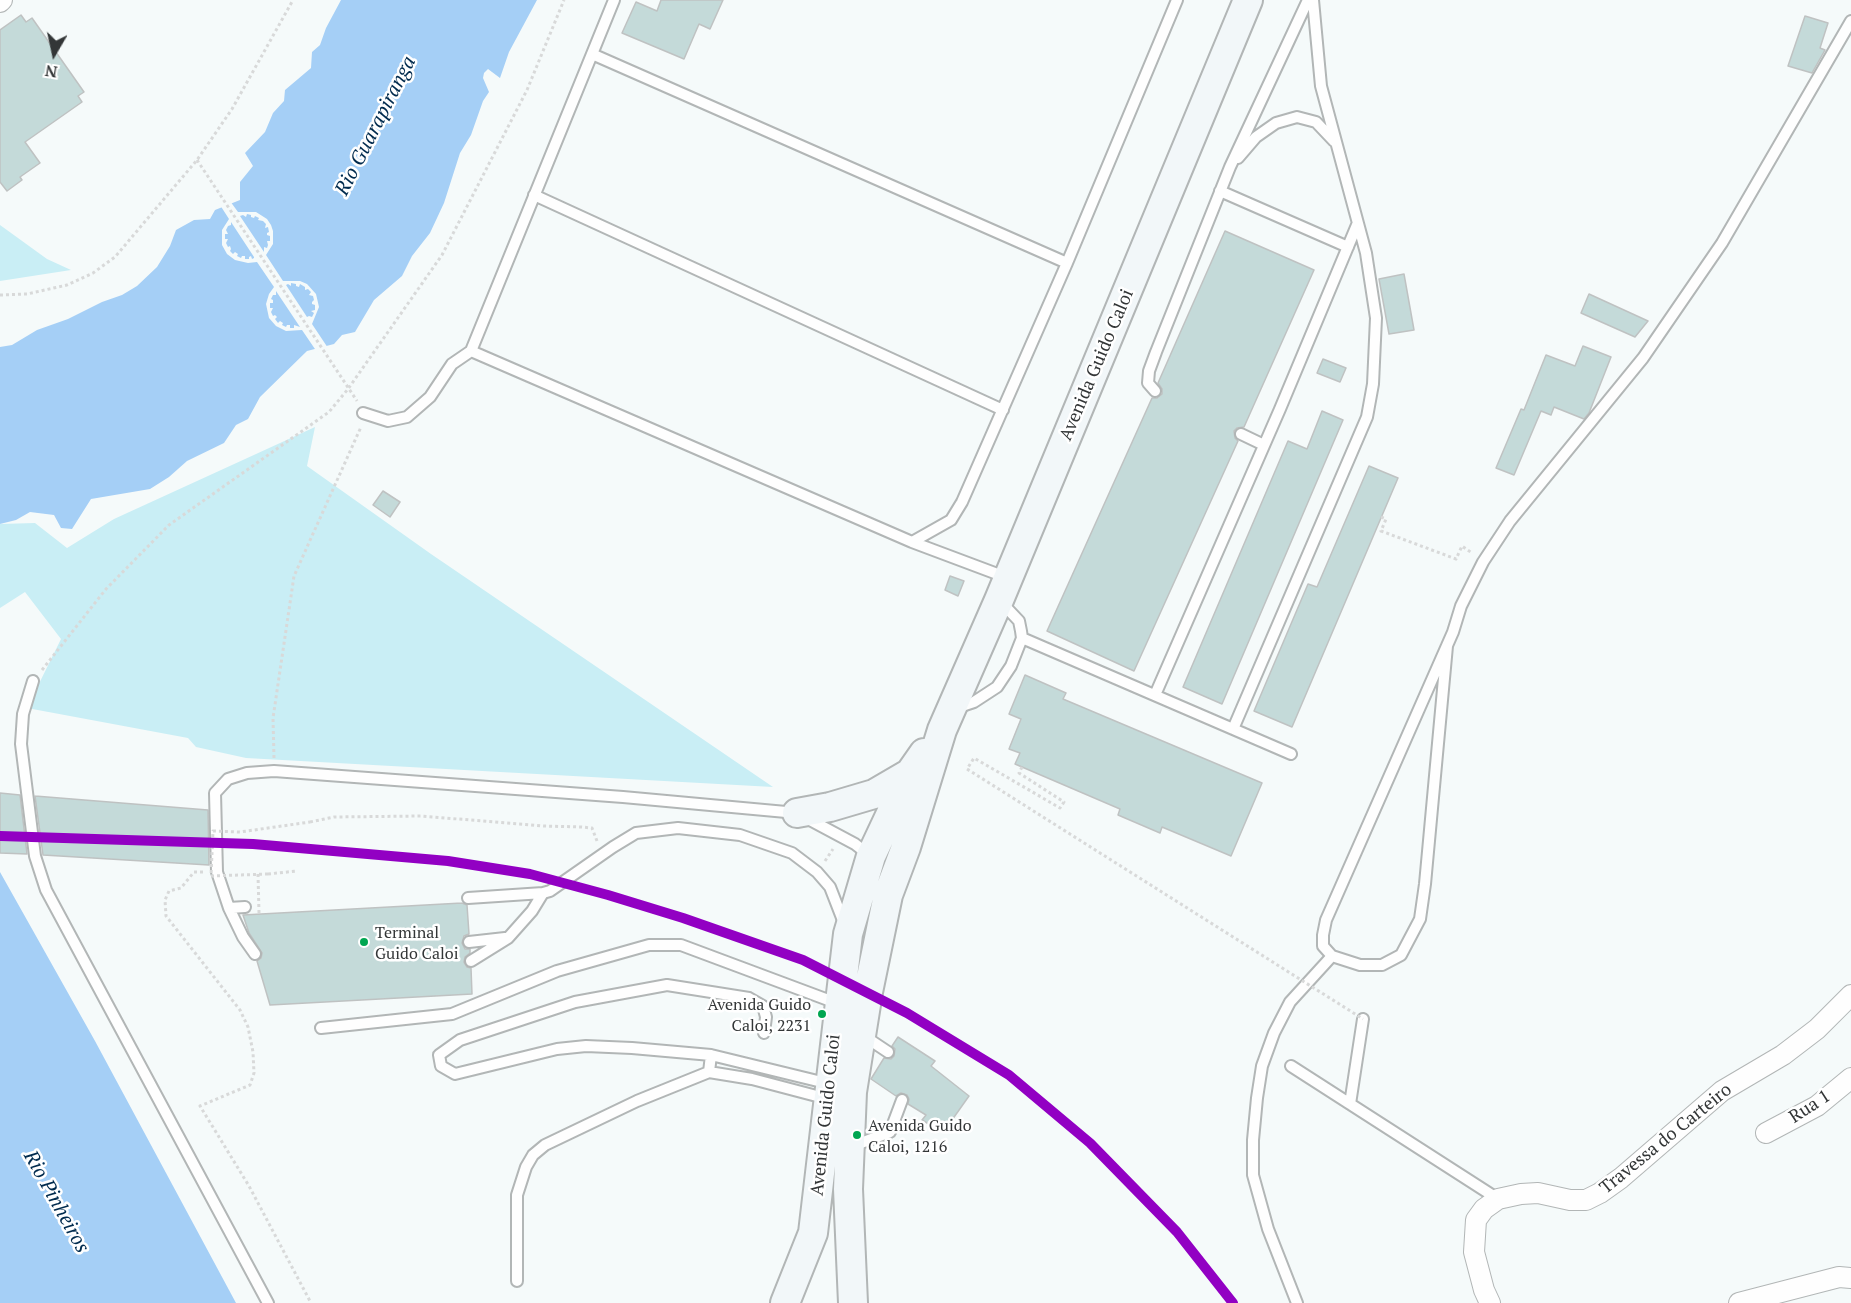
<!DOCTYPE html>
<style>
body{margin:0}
#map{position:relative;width:1851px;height:1303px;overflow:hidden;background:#f5fafa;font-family:"PT Serif",serif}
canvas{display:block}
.north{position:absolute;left:24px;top:24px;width:60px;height:60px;-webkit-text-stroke:4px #fff;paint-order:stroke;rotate:189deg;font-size:16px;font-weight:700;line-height:24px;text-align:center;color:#333637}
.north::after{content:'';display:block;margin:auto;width:21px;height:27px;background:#333637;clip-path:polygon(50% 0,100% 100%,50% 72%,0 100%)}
</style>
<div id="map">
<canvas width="1851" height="1303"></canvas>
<div class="north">N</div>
</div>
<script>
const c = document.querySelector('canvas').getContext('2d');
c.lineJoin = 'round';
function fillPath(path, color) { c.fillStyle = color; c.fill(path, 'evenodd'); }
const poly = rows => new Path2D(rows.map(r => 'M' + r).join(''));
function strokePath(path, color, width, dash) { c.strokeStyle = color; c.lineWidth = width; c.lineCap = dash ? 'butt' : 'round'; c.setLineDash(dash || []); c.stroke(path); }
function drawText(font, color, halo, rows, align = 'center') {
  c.font = font + ' "PT Serif",serif'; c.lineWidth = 5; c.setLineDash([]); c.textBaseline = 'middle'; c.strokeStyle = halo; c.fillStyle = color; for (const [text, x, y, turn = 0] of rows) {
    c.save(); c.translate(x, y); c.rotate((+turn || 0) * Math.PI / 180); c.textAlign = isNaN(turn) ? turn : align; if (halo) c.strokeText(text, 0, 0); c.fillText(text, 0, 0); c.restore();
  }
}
fillPath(poly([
 [0,225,47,259,71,270,0,281],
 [315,427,307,466,431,554,773,787,246,758,196,747,188,738,27,708,61,639,25,592,0,608,0,524,35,523,67,548,114,519]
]), '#c9eef5');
fillPath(poly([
 [341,0,537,0,509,52,500,78,488,69,484,73,483,78,489,92,483,101,471,135,460,153,444,203,430,233,412,256,402,276,374,300,355,332,342,335,334,344,307,351,260,397,248,419,236,425,224,443,187,461,169,477,150,489,91,499,72,529,61,528,54,515,30,512,16,520,0,524,0,347,12,345,37,330,68,319,102,302,122,295,137,286,157,267,170,246,176,230,194,220,210,219,215,210,240,200,240,182,253,166,245,153,265,132,273,113,284,101,285,90,311,68,312,52,320,45,326,28],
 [0,872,95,1041,236,1303,0,1303]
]), '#a5cff6');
fillPath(poly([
 [230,201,238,212,256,212,267,219,271,225,273,231,273,244,266,255,283,281,300,281,307,284,316,294,319,307,312,324,328,348,317,352,302,330,286,331,276,326,269,318,266,304,269,294,274,287,257,262,248,263,235,260,227,254,222,245,222,230,229,219,220,205],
 [247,214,251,215,251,217,254,218,255,216,259,218,258,220,263,221,266,224,265,228,268,227,269,232,267,233,267,235,270,236,270,241,267,241,268,245,267,248,264,247,264,252,240,216,243,215,246,217],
 [231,222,254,257,254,258,252,259,251,256,249,257,249,259,245,259,245,256,242,256,241,258,237,256,238,254,235,252,233,254,230,251,231,249,230,246,228,247,226,243,228,239,225,239,225,234,228,234,226,230,228,226,231,225],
 [291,283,296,284,296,286,299,287,300,284,305,287,305,290,308,289,311,292,309,295,313,296,314,300,312,302,312,304,315,305,315,310,311,311,314,313,312,317,309,316,307,317,286,285,288,284,291,286],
 [276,291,300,327,294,325,294,328,290,328,290,325,287,325,286,327,282,325,283,323,280,321,278,323,275,319,277,317,275,315,273,316,271,312,273,308,270,308,270,303,273,303,273,300,271,299,273,295,276,295]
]), '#f5fafa');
const building = poly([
 [661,0,723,0,710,29,699,24,684,59,622,33,636,2,657,11,661,0],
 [21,15,26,22,32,18,84,92,78,96,82,102,25,142,40,163,20,177,22,180,7,191,0,182,0,30,21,15],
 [1805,16,1828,23,1820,48,1825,50,1812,73,1788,66,1805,16],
 [1225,231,1314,270,1244,427,1237,428,1234,431,1235,438,1238,441,1134,671,1047,631,1152,398,1157,398,1162,394,1162,389,1158,383,1225,231],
 [1404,274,1414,330,1389,334,1379,279,1404,274],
 [1589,294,1648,321,1635,337,1581,313,1589,294],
 [1583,346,1611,357,1589,413,1584,419,1554,407,1551,415,1541,411,1514,475,1496,468,1521,409,1524,410,1546,355,1575,366,1583,346],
 [1323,359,1346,368,1340,382,1317,373,1323,359],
 [1322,411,1343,420,1222,704,1183,687,1288,441,1307,449,1322,411],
 [1369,466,1398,478,1292,727,1254,711,1308,584,1317,587,1369,466],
 [383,491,400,502,390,517,373,505,383,491],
 [950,576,964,581,958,596,945,590,950,576],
 [1025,675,1066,693,1063,699,1262,783,1231,856,1162,827,1160,833,1118,815,1120,809,1015,764,1020,753,1009,749,1021,719,1009,714,1025,675],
 [0,793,20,795,27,854,0,853,0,793],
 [35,796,208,810,209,865,43,855,35,796],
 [462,903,467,905,469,934,464,936,462,943,465,949,470,949,470,953,465,957,464,962,467,967,471,968,472,994,270,1005,257,961,261,958,262,953,249,933,243,915,462,903],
 [898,1037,935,1061,931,1066,969,1096,952,1120,937,1129,922,1120,926,1115,908,1104,909,1099,907,1095,901,1093,896,1096,871,1079,884,1058,891,1059,894,1056,895,1049,892,1046,898,1037]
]);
fillPath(building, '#c4dad9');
strokePath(building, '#bfc2c2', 1.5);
const service = poly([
 [592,54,1067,263],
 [1238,158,1256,137,1276,123,1297,117,1316,122,1334,141],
 [1220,191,1348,247],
 [534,195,1003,410],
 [471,351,614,0],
 [1155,391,1148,383,1149,371,1156,352,1230,167,1308,0],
 [363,413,388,421,407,417,430,397,452,364,471,351,912,542,1008,578],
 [1241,434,1264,445],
 [912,542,951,520,962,502,1067,263,1177,0],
 [1022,638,1291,754],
 [1447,646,1425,884,1420,919,1401,955,1382,965,1360,965,1332,956,1323,946,1323,935,1326,920,1453,632,1461,606,1483,562,1510,521,1643,358,1722,243,1851,21],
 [33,681,23,714,21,744,35,856,46,890,268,1303],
 [1155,695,1280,409,1357,225],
 [956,708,974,702,997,687,1011,666,1022,638,1021,631,1019,621,1000,601],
 [1233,729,1367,417,1373,384,1376,318,1366,253,1321,86,1313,0],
 [468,898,543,893],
 [229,908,245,907],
 [469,942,505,938],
 [255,954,243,937,229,908,217,872,215,793,228,779,247,773,274,771,623,797,797,813,855,844,869,855],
 [471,961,508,938,532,911,543,893,550,891,613,847,636,833,678,828,740,835,792,853,817,872,830,887,844,923],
 [321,1028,452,1014,557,971,649,945,681,945,839,1004],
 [764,1033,766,1017,763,1006,749,998,667,985,575,1002,460,1040,439,1055,441,1066,455,1074,557,1049,586,1046,632,1048,711,1055,830,1084],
 [864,1036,888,1052],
 [1291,1066,1498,1199],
 [709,1072,752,1079,828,1099],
 [1350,1104,1363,1019],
 [853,1146,890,1132,902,1100],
 [517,1281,517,1195,526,1167,533,1155,545,1145,637,1101,709,1072,711,1055],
 [1297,1303,1268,1229,1253,1175,1253,1140,1257,1098,1262,1066,1274,1033,1290,1002,1332,956]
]);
const minor = poly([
 [0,2,2,0],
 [1766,1133,1817,1106,1851,1078],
 [1490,1303,1484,1290,1474,1252,1476,1220,1484,1209,1498,1199,1521,1194,1538,1193,1570,1200,1586,1200,1600,1193,1621,1178,1722,1091,1783,1055,1817,1029,1851,995],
 [1739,1303,1839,1277,1851,1278]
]);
const secondary = poly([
 [797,813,830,807,874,794,910,773],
 [785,1303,813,1233,848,934,871,856,910,773,924,753],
 [853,1303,848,1189,852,1092,868,992,888,895,906,847,942,730,999,600,1248,0]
]);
strokePath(service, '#b2b6b6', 14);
strokePath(minor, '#b2b6b6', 22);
strokePath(secondary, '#b2b6b6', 32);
strokePath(poly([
 [197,160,357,401],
 [0,295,27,294,67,285,93,273,115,257,197,160,232,109,293,0],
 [1381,517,1386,519,1381,531,1456,559,1462,546,1472,553],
 [42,670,106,589,169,525,329,412,348,389,442,255,527,90,564,0],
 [274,758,273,718,294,576,361,427],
 [310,822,334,817,421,816,544,826,581,827,592,828,597,841],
 [825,861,833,849],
 [203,872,194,872,181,888,169,891,165,900,166,916,240,1010,248,1027,253,1052,254,1073,250,1085,200,1106,249,1186,311,1303],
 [268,874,297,871]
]), '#d8d9d9', 3, [3, 3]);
strokePath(service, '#fefefe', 10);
strokePath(minor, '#fefefe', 20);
strokePath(secondary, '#f2f7f9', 28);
strokePath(poly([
 [1022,767,1019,773,1064,802,1060,808,974,758,967,769,1363,1019],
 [258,874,259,913],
 [268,874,211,876,213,831,240,832,310,822]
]), '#d8d9d9', 3, [3, 3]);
strokePath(poly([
 [0,836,253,844,448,861,530,874,608,895,683,918,803,960,907,1013,1009,1075,1090,1143,1177,1232,1233,1303]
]), '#9200c3', 10);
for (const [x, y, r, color] of [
 [364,942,5,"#00a651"],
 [822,1014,5,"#00a651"],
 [857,1135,5,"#00a651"]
]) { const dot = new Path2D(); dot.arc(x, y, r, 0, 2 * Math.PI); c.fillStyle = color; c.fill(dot); strokePath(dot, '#fff', 2); }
drawText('16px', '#333637', '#fff', [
 ["Terminal",375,933],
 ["Guido Caloi",375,954],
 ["Avenida Guido",811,1005,"right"],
 ["Caloi, 2231",811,1026,"right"],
 ["Avenida Guido",868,1126],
 ["Caloi, 1216",868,1147]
], 'left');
drawText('18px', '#333637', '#fff', [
 ["Avenida Guido Caloi",1097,365,-67],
 ["Rua 1",1810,1107,-33],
 ["Avenida Guido Caloi",826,1115,-84],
 ["Travessa do Carteiro",1666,1139,-39]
]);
drawText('italic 20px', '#002b4e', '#fff', [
 ["Rio Guarapiranga",376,126,-63],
 ["Rio Pinheiros",56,1202,61]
]);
</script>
